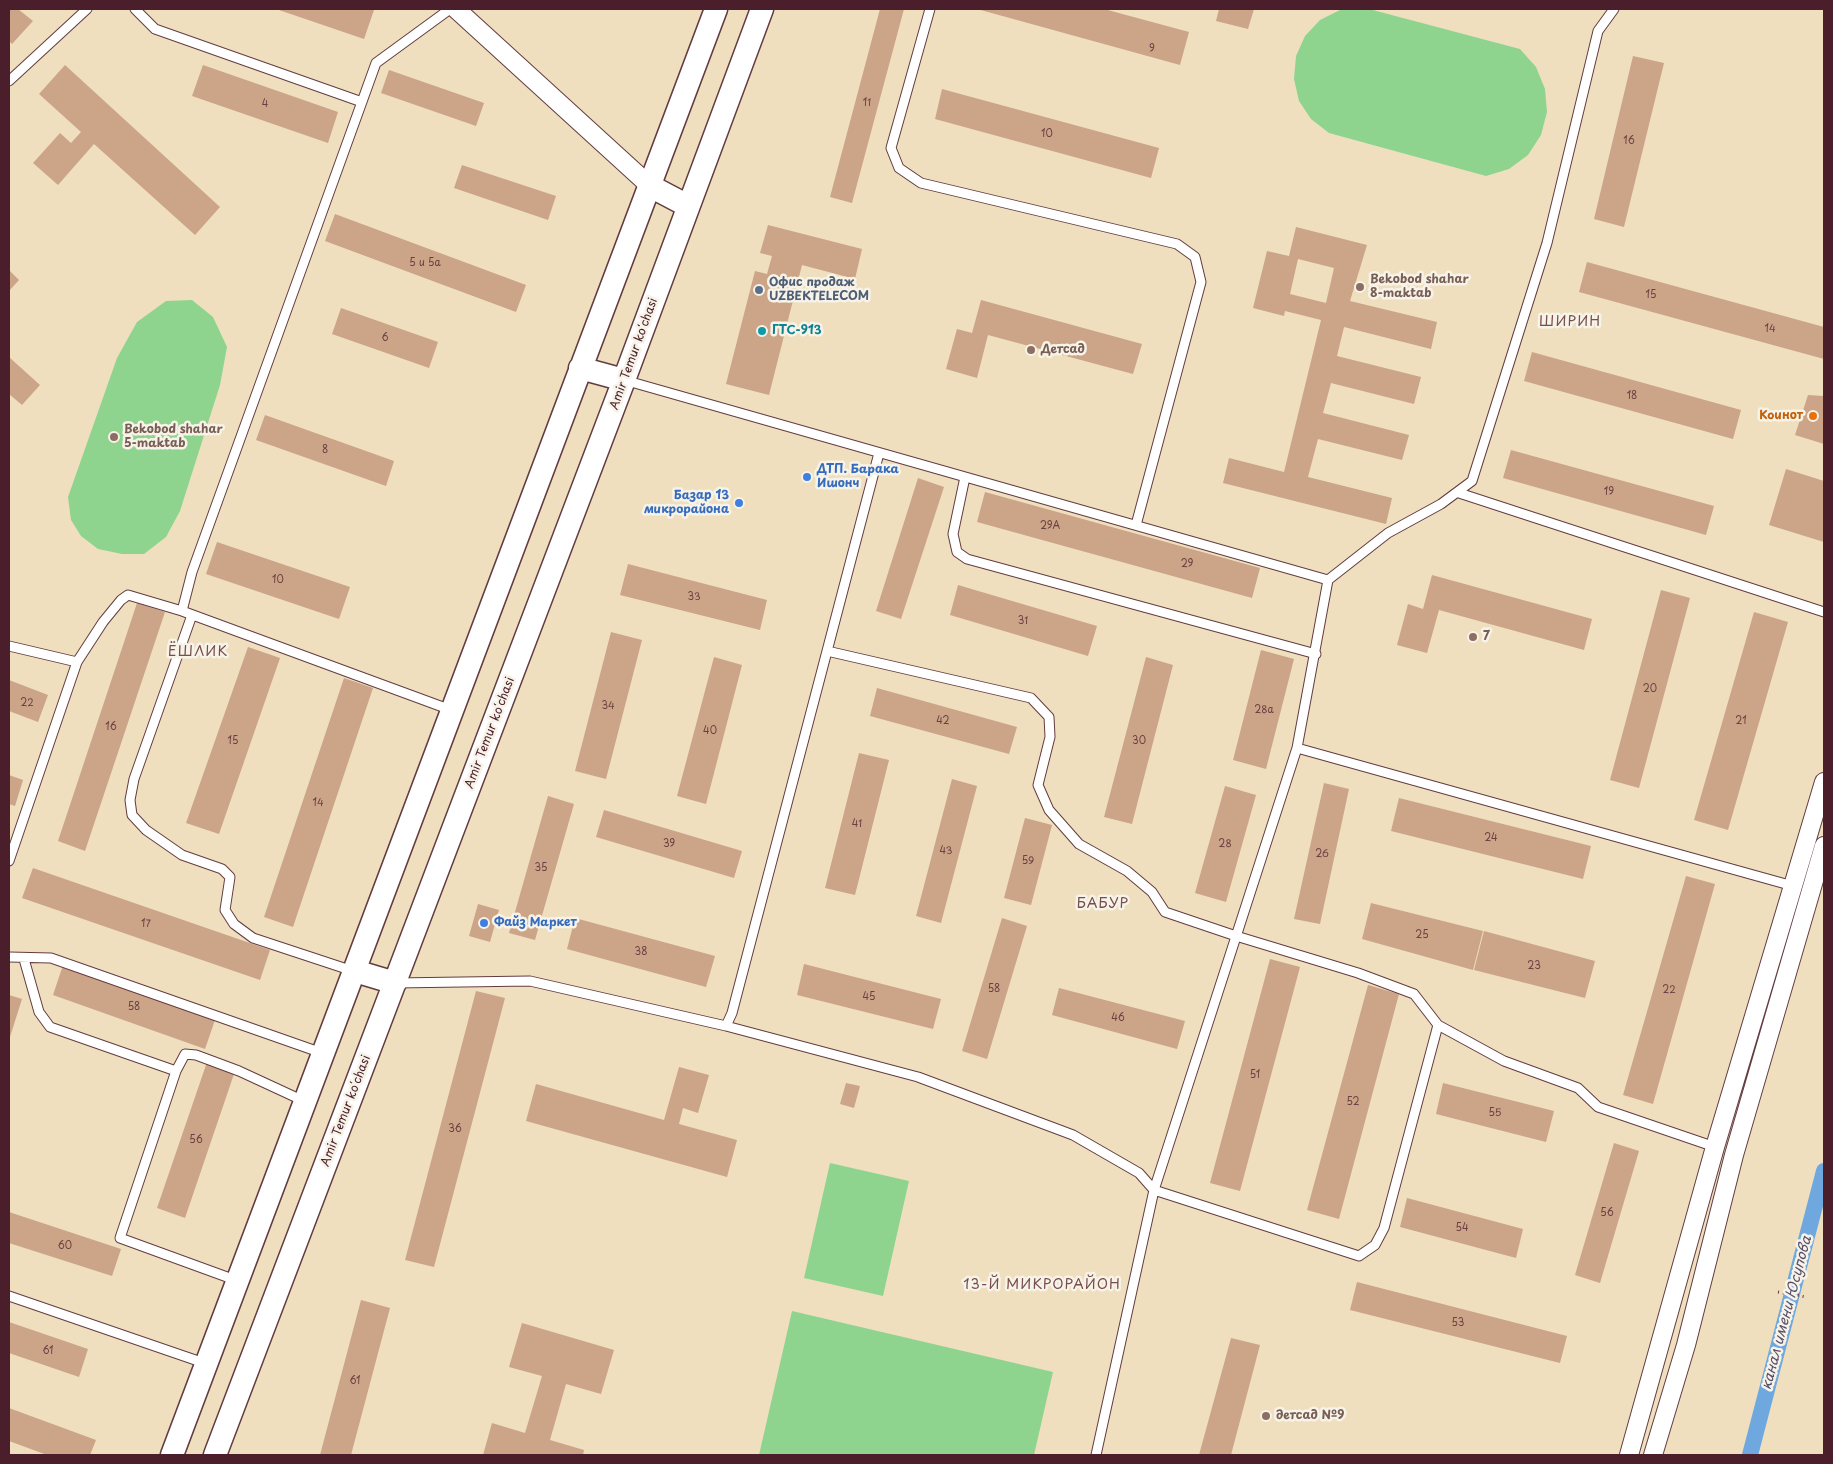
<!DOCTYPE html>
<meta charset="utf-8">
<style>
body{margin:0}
#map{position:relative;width:1833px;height:1464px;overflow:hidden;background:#efdfbe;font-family:"Playpen Sans",sans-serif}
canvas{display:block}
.frame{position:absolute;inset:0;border:10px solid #4a1f2b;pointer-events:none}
</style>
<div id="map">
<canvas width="1833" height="1464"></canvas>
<div class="frame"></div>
</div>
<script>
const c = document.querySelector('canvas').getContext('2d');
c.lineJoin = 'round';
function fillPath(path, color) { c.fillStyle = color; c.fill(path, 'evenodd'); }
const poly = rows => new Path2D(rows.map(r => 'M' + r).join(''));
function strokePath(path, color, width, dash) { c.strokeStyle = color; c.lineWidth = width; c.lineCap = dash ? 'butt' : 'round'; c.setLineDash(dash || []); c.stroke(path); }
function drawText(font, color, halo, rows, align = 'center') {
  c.font = font + ' "Playpen Sans",sans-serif'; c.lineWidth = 5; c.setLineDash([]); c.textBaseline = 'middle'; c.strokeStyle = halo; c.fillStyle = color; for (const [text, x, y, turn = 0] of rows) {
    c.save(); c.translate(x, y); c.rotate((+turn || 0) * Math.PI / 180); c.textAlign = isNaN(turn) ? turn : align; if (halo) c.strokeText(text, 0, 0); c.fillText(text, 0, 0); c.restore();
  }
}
fillPath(poly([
 [1369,9,1520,49,1536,67,1545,89,1547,112,1541,135,1528,155,1509,169,1486,176,1329,133,1311,119,1299,101,1294,79,1296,56,1305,36,1320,20,1340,10],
 [192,300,213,317,227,347,220,385,180,511,166,537,144,554,122,554,98,549,81,536,71,520,68,497,117,358,137,322,166,301],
 [830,1163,909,1181,883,1296,804,1278],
 [792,1311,1053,1372,1034,1455,759,1455]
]), '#8fd48e');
strokePath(poly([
 [1750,1455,1824,1171]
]), '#6ea8de', 16);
fillPath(poly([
 [9,9,18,9,33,21,12,44,9,41],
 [276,9,370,9,374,10,364,39],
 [880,9,904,9,852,203,830,197],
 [977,9,1104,9,1189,32,1180,65],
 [1219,9,1254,9,1248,29,1216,21],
 [1633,56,1664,63,1624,227,1594,219],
 [65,65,220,207,195,235,94,144,58,185,33,163,60,133,71,143,81,132,39,94],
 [203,65,338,112,328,143,192,96],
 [389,70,484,103,476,126,381,93],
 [942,89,1159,148,1151,178,935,119],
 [462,165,556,196,548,220,454,188],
 [335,214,526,285,516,312,325,241],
 [768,225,862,249,855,279,802,265,769,395,726,384,755,271,767,274,772,256,760,253],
 [1296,227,1367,245,1350,301,1437,322,1431,349,1344,327,1337,356,1421,377,1414,404,1331,383,1323,413,1409,435,1402,460,1318,439,1308,477,1392,498,1386,524,1223,483,1229,458,1284,472,1321,320,1285,311,1284,316,1253,308,1267,251,1289,256],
 [1298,259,1334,268,1326,303,1290,294],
 [1587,262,1824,327,1824,359,1579,292],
 [9,270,19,280,9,291],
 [981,300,1142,344,1133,374,988,335,977,378,946,369,957,329,972,333],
 [341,308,438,342,429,368,332,334],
 [1532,352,1741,410,1733,439,1524,381],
 [9,357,40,385,22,405,9,394],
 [1808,395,1824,396,1824,444,1795,435],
 [265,415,394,461,386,486,256,440],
 [1511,450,1714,506,1706,535,1503,478],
 [1786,469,1824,481,1824,542,1769,525],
 [918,478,944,487,901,619,876,611],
 [985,492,1260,568,1252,598,977,522],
 [217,542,350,587,339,619,206,574],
 [628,564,767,600,760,630,620,595],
 [1432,575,1592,619,1584,650,1439,610,1427,653,1397,645,1408,604,1423,609],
 [958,585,1097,626,1088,656,950,615],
 [1661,590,1690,598,1639,788,1610,780],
 [137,603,165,612,85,851,58,841],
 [1754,612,1788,622,1728,830,1694,820],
 [611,632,642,640,606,779,575,771],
 [248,647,280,658,219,834,186,823],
 [1261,650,1294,659,1266,769,1233,760],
 [714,657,742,665,706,804,677,796],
 [1146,657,1173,665,1132,824,1104,817],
 [344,678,373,688,293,927,264,917],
 [9,680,48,695,38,722,9,711],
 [877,688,1017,727,1009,754,870,716],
 [859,753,889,760,855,895,825,888],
 [9,775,23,780,15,806,9,804],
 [952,779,977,786,941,923,916,916],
 [1324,783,1349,789,1320,924,1294,919],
 [1225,786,1256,795,1226,902,1195,893],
 [548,796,574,804,535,940,509,933],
 [1399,798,1591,846,1583,879,1391,831],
 [604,810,742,851,734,878,596,837],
 [1025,818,1052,825,1031,905,1004,898],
 [33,868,270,950,260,980,22,898],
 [1686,876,1715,884,1653,1104,1623,1095],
 [1371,903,1483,931,1473,970,1362,939],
 [478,904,499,910,490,942,469,936],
 [575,918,715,956,706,987,567,949],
 [1002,918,1027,926,987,1059,962,1051],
 [1484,931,1595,961,1585,998,1474,970],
 [1270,959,1300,967,1240,1191,1210,1183],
 [804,964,941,999,933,1029,797,995],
 [63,965,215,1020,205,1049,53,995],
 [1368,985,1399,994,1339,1219,1307,1210],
 [1059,988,1185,1021,1177,1049,1052,1015],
 [476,991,505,998,434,1267,405,1260],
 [9,995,22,999,9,1040],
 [207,1062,235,1071,185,1218,157,1208],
 [679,1067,709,1075,698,1113,683,1108,679,1124,737,1140,727,1177,526,1121,536,1084,664,1120],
 [846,1083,860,1086,854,1108,840,1104],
 [1443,1083,1554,1111,1546,1142,1436,1114],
 [1614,1143,1639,1151,1600,1283,1575,1275],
 [1407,1198,1523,1229,1516,1258,1400,1227],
 [9,1212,121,1249,112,1276,9,1243],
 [1357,1282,1567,1336,1560,1363,1350,1310],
 [361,1300,390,1308,351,1455,320,1455],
 [9,1322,88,1349,79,1377,9,1353],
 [522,1323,614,1350,601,1394,566,1384,550,1440,584,1450,583,1455,483,1455,492,1423,525,1433,542,1376,509,1367],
 [1231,1338,1260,1345,1231,1455,1199,1455],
 [9,1408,96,1440,90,1455,47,1455,9,1441]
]), '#cca488');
const service = poly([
 [135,9,155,29,362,102],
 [450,9,376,63,192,572,182,611,451,710],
 [930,9,891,148,899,168,921,183,1177,244,1195,257,1201,282,1136,525],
 [1614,9,1598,31,1547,243,1472,481,1441,504,1388,533,1328,580,1297,748,1793,886],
 [9,81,87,9],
 [624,380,1328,580],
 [965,477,953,534,957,552,967,559,1316,654],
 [1459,493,1824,612],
 [192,615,134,779,130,800,132,815,146,830,182,855,222,869,230,877,225,910,234,924,253,938,353,971],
 [9,646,77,662],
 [827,651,1031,698,1049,717,1050,737,1038,785,1049,810,1079,844,1127,871,1152,892,1165,912,1236,936,1358,973,1414,994,1438,1025,1504,1061,1578,1088,1598,1107,1715,1147],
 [1297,748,1154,1190,1359,1256,1375,1245,1384,1228,1438,1025],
 [9,861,77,662,103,622,121,600,128,595,182,611],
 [9,957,51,958,322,1053],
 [24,959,39,1012,50,1027,176,1071,120,1238,238,1281],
 [395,983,530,981,726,1026,732,1013,879,453],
 [726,1026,918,1077,1073,1135,1139,1173,1154,1190,1096,1455],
 [176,1071,185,1054,196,1055,239,1071,306,1102],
 [9,1296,207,1364]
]);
const minor = poly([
 [456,9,650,186],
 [1629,1455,1715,1147,1824,782],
 [1653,1455,1686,1345,1734,1155,1824,846]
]);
const tertiary = poly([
 [650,186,688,206],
 [580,368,624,380],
 [355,971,395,983],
 [172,1455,716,9],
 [215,1455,624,380,762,9]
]);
strokePath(service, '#633c41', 11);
strokePath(minor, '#633c41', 20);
strokePath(tertiary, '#633c41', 25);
strokePath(poly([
 [1778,1292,1806,1297]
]), '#633c41', 3, [1, 4]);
strokePath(service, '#fff', 9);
strokePath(minor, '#fff', 18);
strokePath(tertiary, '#fff', 22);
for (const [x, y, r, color] of [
 [1360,287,5,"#8d6e63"],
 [759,290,5,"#5c6f8a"],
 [762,331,5,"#0f9aa8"],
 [1031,350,5,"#8d6e63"],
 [1813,416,5,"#e8710a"],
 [114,437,5,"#8d6e63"],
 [807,477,5,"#3f7fe0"],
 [739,503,5,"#3f7fe0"],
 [1473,637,5,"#8d6e63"],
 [484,923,5,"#3f7fe0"],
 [1266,1416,5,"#8d6e63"]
]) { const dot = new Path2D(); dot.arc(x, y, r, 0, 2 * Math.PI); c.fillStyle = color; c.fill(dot); strokePath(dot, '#f7f3e8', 2); }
drawText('10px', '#6a4042', null, [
 ["9",1152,49],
 ["11",867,103],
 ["4",265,104],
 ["10",1047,134],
 ["16",1629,141],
 ["5 и 5а",425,263],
 ["15",1651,295],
 ["14",1770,329],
 ["6",385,338],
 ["18",1632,396],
 ["8",325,450],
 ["19",1609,492],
 ["29A",1050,526],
 ["29",1187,564],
 ["10",278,580],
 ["33",694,597],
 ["31",1023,621],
 ["20",1650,689],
 ["22",27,703],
 ["34",608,706],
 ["28а",1264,710],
 ["42",943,721],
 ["21",1741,721],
 ["16",111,727],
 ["40",710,731],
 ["15",233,741],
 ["30",1139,741],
 ["14",318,803],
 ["41",857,824],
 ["24",1491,838],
 ["39",669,844],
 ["28",1225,844],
 ["43",946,851],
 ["26",1322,854],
 ["59",1028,861],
 ["35",541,868],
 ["17",146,924],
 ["25",1422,935],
 ["38",641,952],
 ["23",1534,966],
 ["58",994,989],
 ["22",1669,990],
 ["45",869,997],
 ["58",134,1007],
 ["46",1118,1018],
 ["51",1255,1075],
 ["52",1353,1102],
 ["55",1495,1113],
 ["36",455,1129],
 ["56",196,1140],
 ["56",1607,1213],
 ["54",1462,1228],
 ["60",65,1246],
 ["53",1458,1323],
 ["61",48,1351],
 ["61",355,1381]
]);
drawText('bold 12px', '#785e54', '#f7f3e8', [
 ["Bekobod shahar",1370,280],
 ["8-maktab",1370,294],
 ["Детсад",1041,350],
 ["Bekobod shahar",124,430],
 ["5-maktab",124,444],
 ["7",1483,637],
 ["детсад №9",1276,1416]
], 'left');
drawText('bold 12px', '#4e5e75', '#f7f3e8', [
 ["Офис продаж",769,283],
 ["UZBEKTELECOM",769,297]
], 'left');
drawText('bold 12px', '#0d838f', '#f7f3e8', [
 ["ГТС-913",772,331]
], 'left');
drawText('12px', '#4a1f2b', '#f7f3e8', [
 ["Amir Temur koʻchasi",634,354,-70],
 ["Amir Temur koʻchasi",490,733,-69],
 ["Amir Temur koʻchasi",346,1111,-69]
]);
drawText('bold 12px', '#c56008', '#f7f3e8', [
 ["Коинот",1803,416]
], 'right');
drawText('bold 12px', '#366cbe', '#f7f3e8', [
 ["ДТП. Барака",817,470],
 ["Ишонч",817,484],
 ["Базар 13",729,496,"right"],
 ["микрорайона",729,510,"right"],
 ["Файз Маркет",494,923]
], 'left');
c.letterSpacing = '1px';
drawText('14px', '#784e4c', '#f7f3e8', [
 ["ШИРИН",1570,322],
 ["ЁШЛИК",198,652],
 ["БАБУР",1103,904],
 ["13-Й МИКРОРАЙОН",1042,1285]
]);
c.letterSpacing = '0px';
drawText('italic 14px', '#574f6a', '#f7f3e8', [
 ["канал имени Юсупова",1787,1313,-75]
]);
</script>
